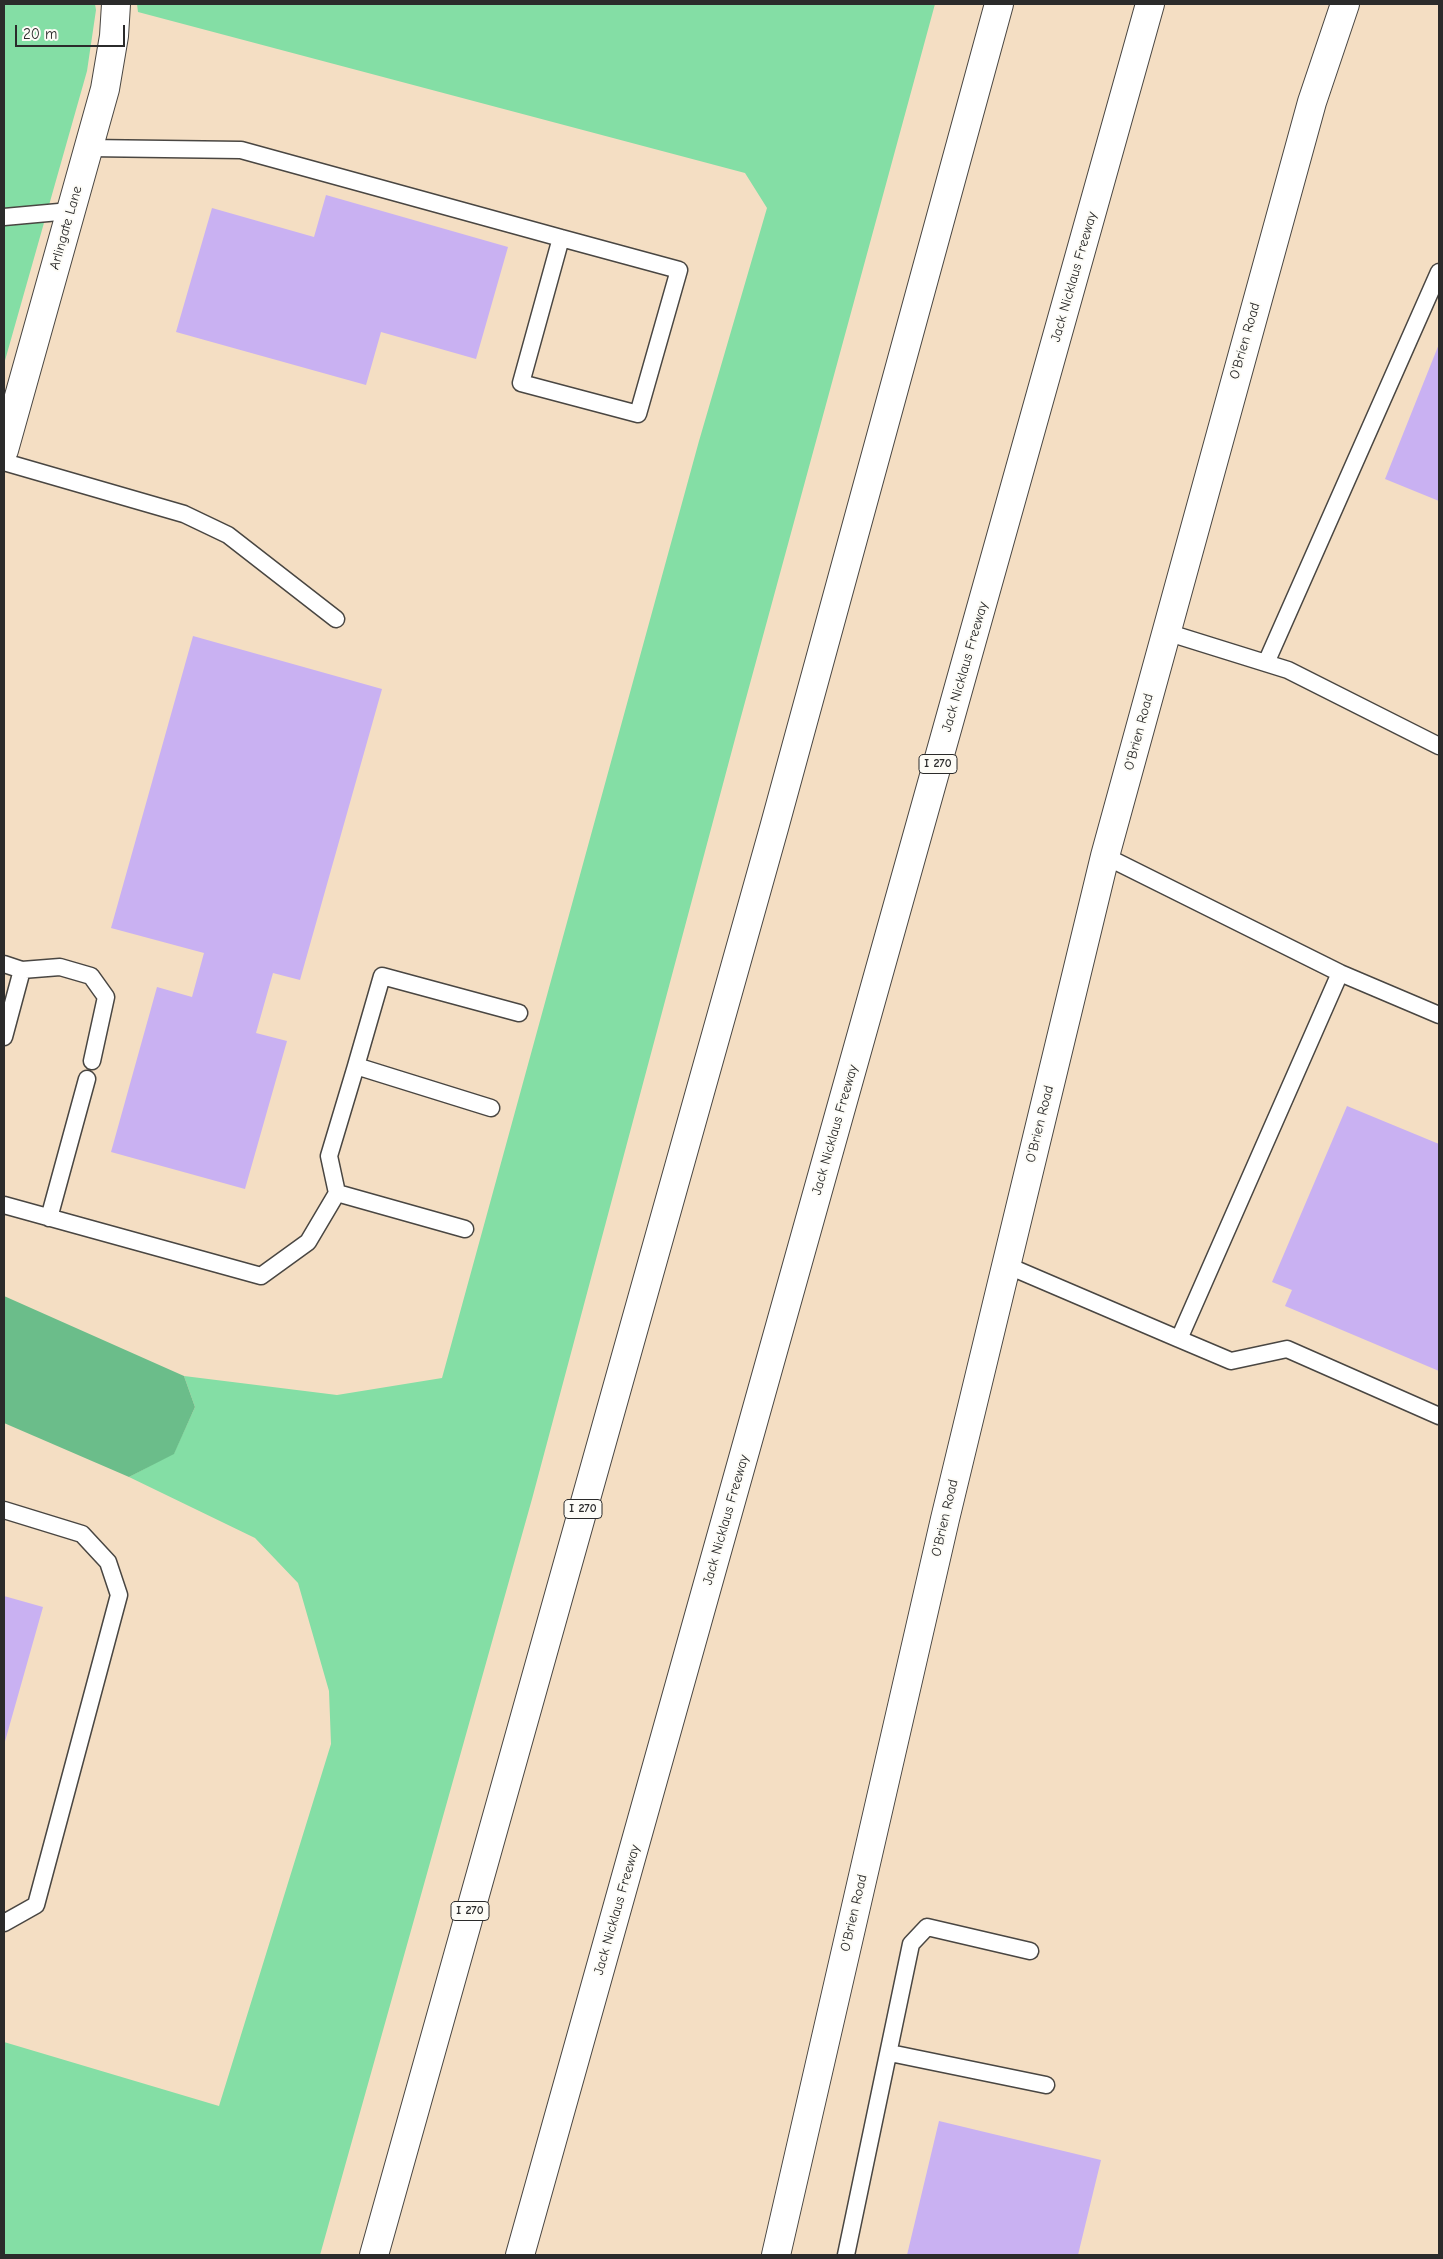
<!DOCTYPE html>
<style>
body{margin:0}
#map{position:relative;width:1443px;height:2259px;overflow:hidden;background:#f4dec3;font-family:"Comic Neue",sans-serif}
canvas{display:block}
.frame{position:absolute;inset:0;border:5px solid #2b2b2b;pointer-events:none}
.scale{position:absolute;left:15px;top:25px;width:110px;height:22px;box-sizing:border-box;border:2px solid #2b2b2b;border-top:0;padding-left:6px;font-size:15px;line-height:18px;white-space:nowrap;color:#2b2b2b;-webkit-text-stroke:4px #fdfcf7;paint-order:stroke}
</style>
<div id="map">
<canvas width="1443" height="2259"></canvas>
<div class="frame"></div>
<div class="scale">20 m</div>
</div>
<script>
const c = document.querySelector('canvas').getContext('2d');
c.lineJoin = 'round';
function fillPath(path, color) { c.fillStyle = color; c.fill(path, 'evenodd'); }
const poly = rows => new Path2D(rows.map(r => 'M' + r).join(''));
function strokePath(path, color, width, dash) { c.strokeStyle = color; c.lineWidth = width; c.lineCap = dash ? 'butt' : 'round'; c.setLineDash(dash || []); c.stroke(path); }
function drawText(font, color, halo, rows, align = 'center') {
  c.font = font + ' "Comic Neue",sans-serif'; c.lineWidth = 4; c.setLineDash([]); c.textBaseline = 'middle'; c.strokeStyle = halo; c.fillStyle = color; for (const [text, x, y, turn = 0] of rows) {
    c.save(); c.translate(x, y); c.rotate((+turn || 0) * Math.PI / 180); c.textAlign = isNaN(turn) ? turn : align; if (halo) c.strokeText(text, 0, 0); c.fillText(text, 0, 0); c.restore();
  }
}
fillPath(poly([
 [4,4,95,4,96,10,87,71,4,364],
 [137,4,935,4,739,724,532,1499,320,2255,4,2255,4,2042,219,2106,331,1744,329,1691,298,1583,255,1538,129,1477,174,1453,195,1407,184,1376,337,1395,442,1378,699,441,767,208,745,173,138,12]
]), '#84dea5');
fillPath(poly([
 [4,1296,184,1376,195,1407,174,1454,129,1477,4,1423]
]), '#6bbd8a');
fillPath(poly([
 [326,195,508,247,476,359,381,332,366,385,176,332,212,208,314,237],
 [1439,344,1439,501,1385,479],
 [193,636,382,689,300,980,273,973,256,1033,287,1041,245,1189,111,1152,157,987,192,997,204,953,111,928],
 [1347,1106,1439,1144,1439,1371,1285,1306,1292,1290,1272,1282],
 [4,1596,43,1607,4,1745],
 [939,2121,1101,2160,1078,2255,907,2255]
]), '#c9b1f2');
const lane = poly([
 [88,148,241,150,561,238,679,270,638,414,521,383,561,238],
 [4,217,70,211],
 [4,462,184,514,228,535,336,619],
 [1166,632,1288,670,1439,746],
 [1266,663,1439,272],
 [1105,856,1340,973,1439,1015],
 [4,964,22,970,4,1037],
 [22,970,60,967,91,976,106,997,92,1061],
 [356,1066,382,976,519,1013],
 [337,1193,329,1156,356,1066,491,1108],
 [4,1205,261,1276,308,1242,337,1193,465,1229],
 [49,1218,87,1079],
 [1006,1265,1179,1339,1340,973],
 [1179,1339,1231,1361,1287,1349,1439,1416],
 [4,1510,82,1534,108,1562,119,1595,36,1905,4,1923],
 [890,2053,1046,2085],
 [846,2255,911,1944,927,1927,1030,1951]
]);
const street = poly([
 [4,450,105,89,114,36,116,4],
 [776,2255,945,1519,1105,856,1312,102,1345,4]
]);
const highway = poly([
 [374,2255,774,828,999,4],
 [520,2255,1150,4]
]);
strokePath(lane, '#494642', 19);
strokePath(street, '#494642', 30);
strokePath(highway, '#494642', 30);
strokePath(lane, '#fff', 16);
strokePath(street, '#fff', 28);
strokePath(highway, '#fff', 28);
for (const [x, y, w] of [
 [938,764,38],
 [583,1509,38],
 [470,1911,38]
]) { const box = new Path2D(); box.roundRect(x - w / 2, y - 9.5, w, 19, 4); c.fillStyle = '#fdfcf7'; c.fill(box); strokePath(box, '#2b2b2b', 1); }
drawText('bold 12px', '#2b2b2b', null, [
 ["I 270",938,764],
 ["I 270",583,1509],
 ["I 270",470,1911]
]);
drawText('14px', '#2b2b2b', '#fdfcf7', [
 ["Arlingate Lane",66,228,-74],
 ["Jack Nicklaus Freeway",1074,277,-74],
 ["O'Brien Road",1245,341,-74],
 ["Jack Nicklaus Freeway",965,667,-74],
 ["O'Brien Road",1139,732,-75],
 ["O'Brien Road",1040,1124,-76],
 ["Jack Nicklaus Freeway",835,1130,-74],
 ["O'Brien Road",945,1518,-77],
 ["Jack Nicklaus Freeway",726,1520,-74],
 ["Jack Nicklaus Freeway",617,1910,-74],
 ["O'Brien Road",854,1913,-77]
]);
</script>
